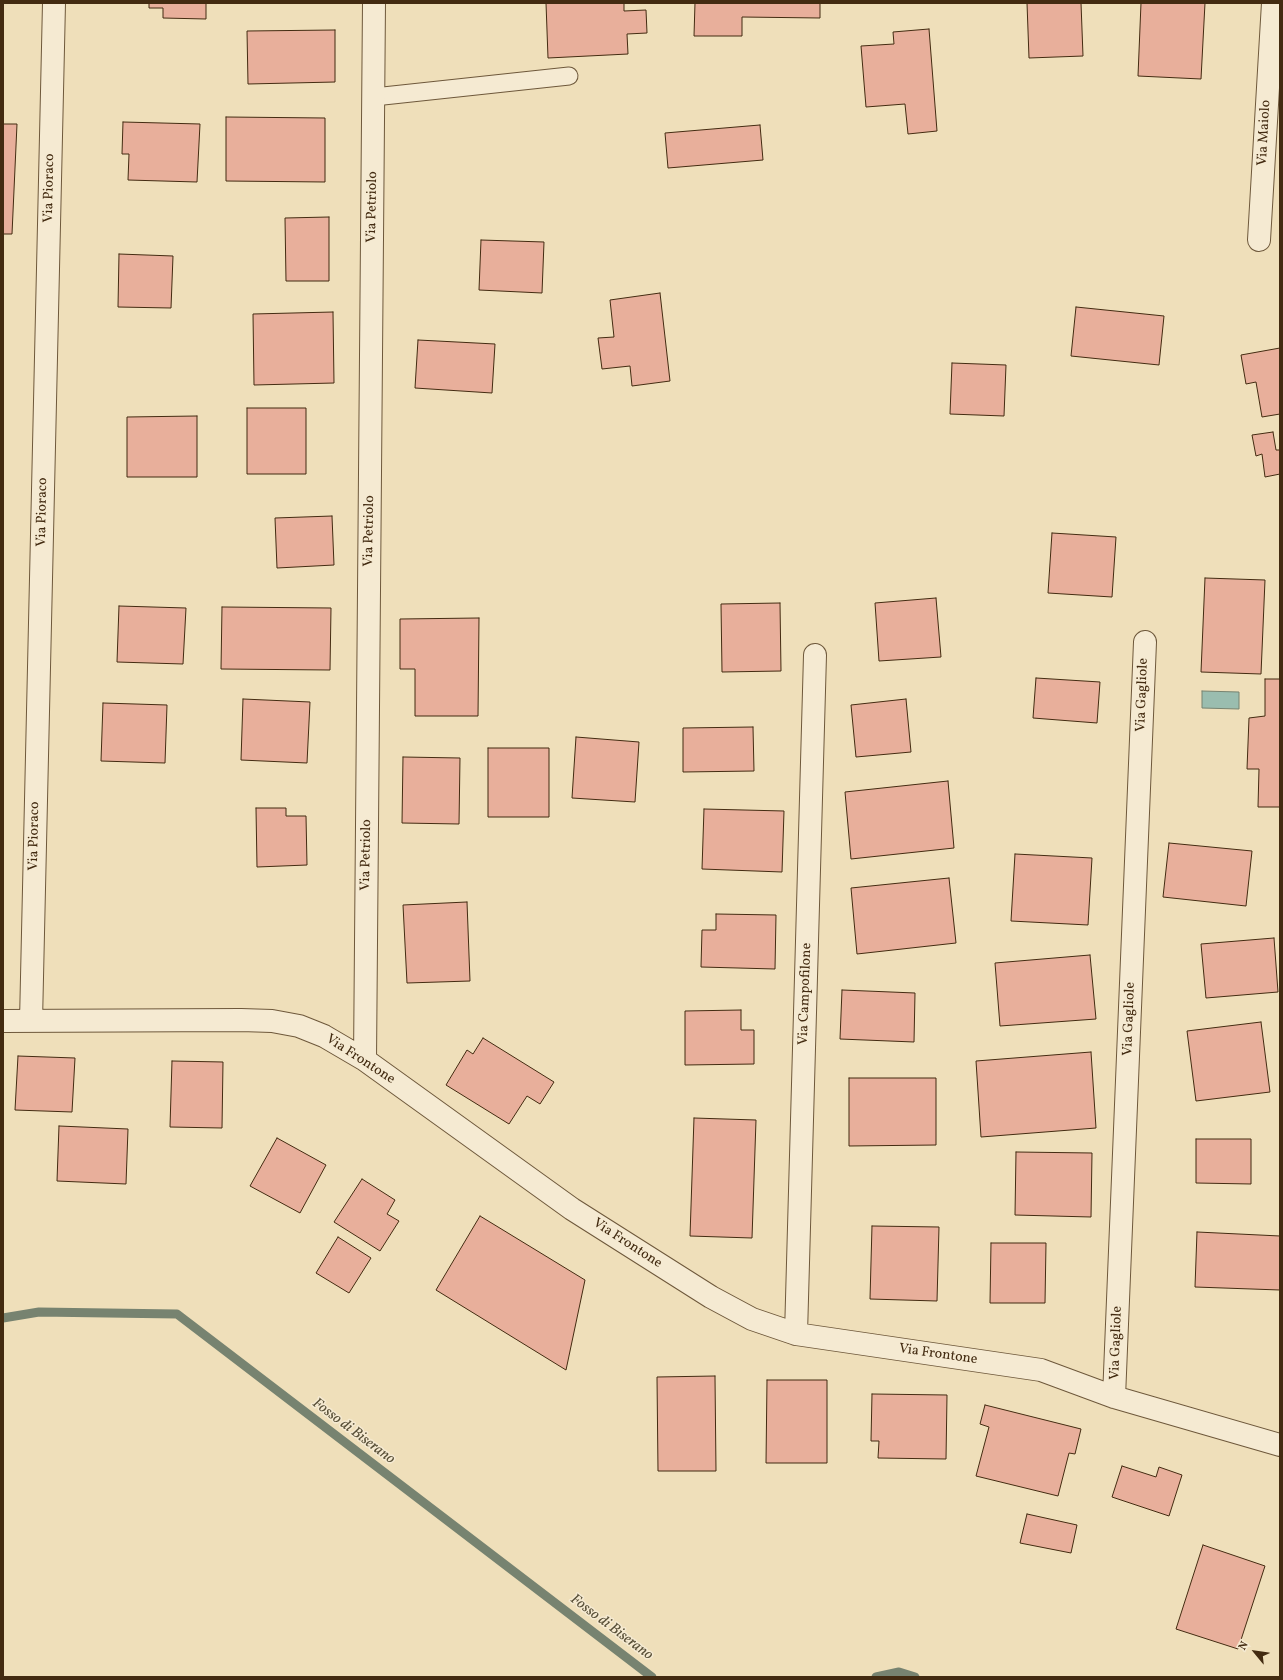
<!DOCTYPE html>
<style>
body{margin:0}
#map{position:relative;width:1283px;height:1680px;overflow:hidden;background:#efdfba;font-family:Vollkorn,serif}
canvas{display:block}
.frame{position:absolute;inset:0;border:4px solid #432b11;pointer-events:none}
.north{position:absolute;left:1235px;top:1632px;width:40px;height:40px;-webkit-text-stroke:3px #f5ead2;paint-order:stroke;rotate:299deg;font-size:11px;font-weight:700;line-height:16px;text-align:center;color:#432b11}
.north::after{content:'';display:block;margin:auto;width:14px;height:18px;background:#432b11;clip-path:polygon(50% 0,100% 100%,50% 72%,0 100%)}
</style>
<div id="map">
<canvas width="1283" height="1680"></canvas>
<div class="frame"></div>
<div class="north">N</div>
</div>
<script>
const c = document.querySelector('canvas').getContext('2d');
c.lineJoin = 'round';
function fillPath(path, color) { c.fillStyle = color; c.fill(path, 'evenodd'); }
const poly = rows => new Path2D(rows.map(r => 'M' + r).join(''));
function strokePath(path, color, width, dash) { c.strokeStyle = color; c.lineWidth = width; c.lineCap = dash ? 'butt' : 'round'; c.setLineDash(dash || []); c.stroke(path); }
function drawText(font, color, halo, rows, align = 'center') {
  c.font = font + ' Vollkorn,serif'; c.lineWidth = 3; c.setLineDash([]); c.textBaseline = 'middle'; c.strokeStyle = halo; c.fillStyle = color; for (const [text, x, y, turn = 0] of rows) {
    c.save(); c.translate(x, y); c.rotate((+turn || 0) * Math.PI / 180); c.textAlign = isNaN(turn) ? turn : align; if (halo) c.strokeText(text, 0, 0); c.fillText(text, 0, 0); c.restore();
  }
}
const water = poly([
 [1202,691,1239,692,1239,709,1202,708,1202,691]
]);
fillPath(water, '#9abdaf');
strokePath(water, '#778370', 1);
strokePath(poly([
 [3,1318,39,1312,177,1314,652,1677],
 [876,1677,899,1672,915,1677]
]), '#778370', 9);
const building = poly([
 [149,3,206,3,206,19,163,18,163,8,149,8,149,3],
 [546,3,624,3,624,11,646,10,647,33,627,34,628,54,548,58,546,3],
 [695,3,820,3,820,18,742,17,742,36,694,36,695,3],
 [1027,3,1081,3,1083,56,1029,58,1027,3],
 [1141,3,1205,3,1201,79,1138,76,1141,3],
 [929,29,937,131,908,134,905,104,866,107,861,46,894,44,893,32,929,29],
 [335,30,335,82,248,84,247,31,335,30],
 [226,117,325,118,325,182,226,181,226,117],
 [123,122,200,124,197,182,128,180,129,154,122,154,123,122],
 [3,124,17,124,12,234,3,234,3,124],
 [760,125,763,160,668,168,665,133,760,125],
 [329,217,329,281,286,281,285,218,329,217],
 [481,240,544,242,542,293,479,290,481,240],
 [119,254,173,256,171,308,118,307,119,254],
 [660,293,670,381,632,386,630,366,602,369,598,338,614,337,610,300,660,293],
 [1076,307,1164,316,1159,365,1071,356,1076,307],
 [333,312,334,383,254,385,253,314,333,312],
 [418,340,495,344,492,393,415,388,418,340],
 [1280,348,1280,414,1262,417,1256,382,1246,384,1241,355,1280,348],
 [952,363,1006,365,1004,416,950,414,952,363],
 [247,408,306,408,306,474,247,474,247,408],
 [197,416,197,477,127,477,127,417,197,416],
 [1273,432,1276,450,1280,450,1280,474,1265,477,1262,454,1256,456,1252,435,1273,432],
 [332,516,334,565,277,568,275,518,332,516],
 [1052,533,1116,537,1112,597,1048,593,1052,533],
 [1205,578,1265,580,1261,674,1201,672,1205,578],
 [936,598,941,657,879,661,875,603,936,598],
 [780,603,781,671,722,672,721,604,780,603],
 [119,606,186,608,183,664,117,662,119,606],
 [222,607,331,608,330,670,221,669,222,607],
 [479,618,478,716,415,716,415,669,400,669,400,619,479,618],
 [1036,678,1100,682,1097,723,1033,718,1036,678],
 [1265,679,1280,679,1280,807,1258,807,1259,769,1247,769,1249,718,1265,716,1265,679],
 [243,699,310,702,307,763,241,760,243,699],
 [906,699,911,752,856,757,851,705,906,699],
 [103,703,167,705,165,763,101,761,103,703],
 [753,727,754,771,683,772,683,728,753,727],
 [576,737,639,742,635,802,572,798,576,737],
 [488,748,549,748,549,817,488,817,488,748],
 [403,757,460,758,459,824,402,823,403,757],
 [948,781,954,848,851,859,845,792,948,781],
 [256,808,286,808,286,816,306,816,307,865,257,867,256,808],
 [704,809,784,811,782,872,702,869,704,809],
 [1169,843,1252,851,1246,906,1163,897,1169,843],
 [1015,854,1092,858,1088,925,1011,921,1015,854],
 [949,878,956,943,857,954,851,888,949,878],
 [467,902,470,981,407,983,403,905,467,902],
 [716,914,776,915,775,969,701,967,702,930,716,930,716,914],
 [1274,938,1278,992,1206,998,1201,944,1274,938],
 [1090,955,1096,1019,1000,1026,995,963,1090,955],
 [842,990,915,993,914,1042,840,1039,842,990],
 [741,1010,741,1030,754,1030,754,1064,685,1065,685,1011,741,1010],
 [1261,1022,1270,1092,1196,1101,1187,1031,1261,1022],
 [483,1038,554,1082,540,1104,527,1096,509,1124,446,1085,467,1050,473,1054,483,1038],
 [1091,1052,1096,1128,981,1137,976,1061,1091,1052],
 [18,1056,75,1058,72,1112,15,1110,18,1056],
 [172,1061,223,1062,222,1128,170,1127,172,1061],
 [849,1078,936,1078,936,1145,849,1146,849,1078],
 [694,1118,756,1120,752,1238,690,1236,694,1118],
 [59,1126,128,1129,126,1184,57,1181,59,1126],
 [277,1138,326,1165,300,1213,250,1186,277,1138],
 [1196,1139,1251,1139,1251,1184,1196,1183,1196,1139],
 [1016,1152,1092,1153,1091,1217,1015,1215,1016,1152],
 [362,1179,395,1200,387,1214,399,1221,380,1251,334,1222,362,1179],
 [480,1216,585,1280,566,1370,436,1290,480,1216],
 [872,1226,939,1227,937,1301,870,1299,872,1226],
 [1197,1232,1280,1236,1280,1290,1195,1287,1197,1232],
 [338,1237,371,1258,349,1293,316,1273,338,1237],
 [991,1243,1046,1243,1045,1303,990,1303,991,1243],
 [715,1376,716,1471,658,1471,657,1377,715,1376],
 [767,1380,827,1380,827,1463,766,1463,767,1380],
 [872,1394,947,1395,946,1459,878,1458,879,1441,871,1441,872,1394],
 [985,1405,1081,1429,1075,1454,1069,1453,1058,1496,976,1476,989,1427,980,1424,985,1405],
 [1122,1466,1156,1477,1159,1467,1182,1475,1169,1516,1112,1497,1122,1466],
 [1027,1514,1077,1525,1071,1553,1020,1543,1027,1514],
 [1203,1545,1265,1566,1238,1649,1176,1629,1203,1545]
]);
fillPath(building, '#e8af9b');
strokePath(building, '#432b11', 1);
const lane = poly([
 [374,97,569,76]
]);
const street = poly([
 [1259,240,1273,3],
 [3,1021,241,1020,272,1021,299,1026,324,1036,365,1060,572,1209,711,1297,752,1319,796,1334,1041,1370,1114,1397,1280,1445],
 [31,1021,54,3],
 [365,1060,374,3],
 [796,1334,815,655],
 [1114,1397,1145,642]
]);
strokePath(lane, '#6e583b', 19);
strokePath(street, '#6e583b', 24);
strokePath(lane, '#f5ead2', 17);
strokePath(street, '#f5ead2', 22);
drawText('14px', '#432b11', '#f5ead2', [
 ["Via Maiolo",1265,133,-87],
 ["Via Pioraco",50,188,-89],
 ["Via Petriolo",373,207,-89],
 ["Via Pioraco",43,512,-89],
 ["Via Petriolo",370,531,-89],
 ["Via Gagliole",1143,695,-88],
 ["Via Pioraco",35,836,-89],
 ["Via Petriolo",367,855,-89],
 ["Via Campofilone",806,994,-88],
 ["Via Gagliole",1130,1019,-88],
 ["Via Frontone",360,1060,33],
 ["Via Frontone",627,1244,33],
 ["Via Gagliole",1117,1343,-88],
 ["Via Frontone",938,1355,8]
]);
drawText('italic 15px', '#595038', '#f5ead2', [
 ["Fosso di Biserano",353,1432,37],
 ["Fosso di Biserano",611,1628,37]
]);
</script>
